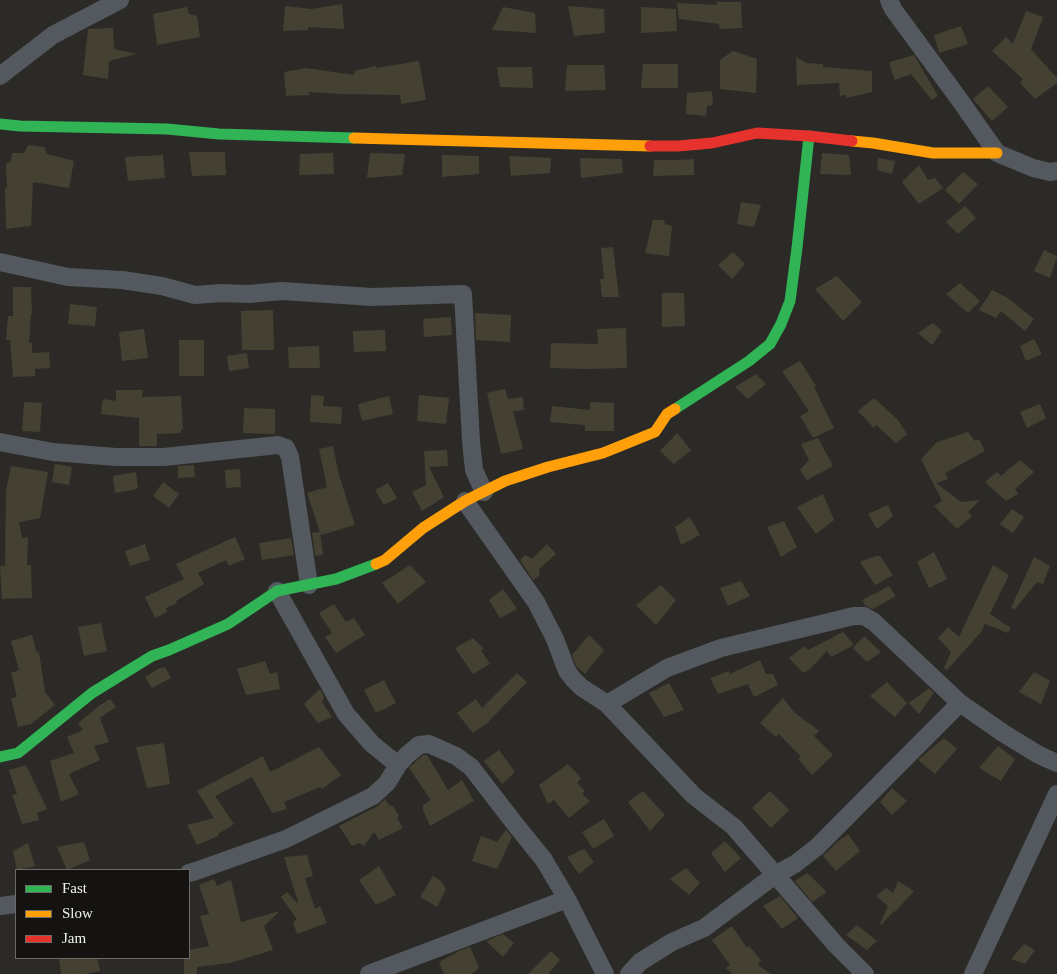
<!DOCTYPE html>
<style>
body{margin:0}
#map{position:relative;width:1057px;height:974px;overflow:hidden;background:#2b2a27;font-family:Georgia,serif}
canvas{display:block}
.legend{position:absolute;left:15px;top:869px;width:175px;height:90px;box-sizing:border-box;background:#141311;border:1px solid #6c6b69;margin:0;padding:6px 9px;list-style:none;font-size:15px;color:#f1f0ed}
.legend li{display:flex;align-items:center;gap:10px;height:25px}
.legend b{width:25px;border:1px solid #6c6b69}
</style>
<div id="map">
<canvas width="1057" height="974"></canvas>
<ul class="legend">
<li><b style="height:6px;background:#30b455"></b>Fast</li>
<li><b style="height:6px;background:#ff9f0a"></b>Slow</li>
<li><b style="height:6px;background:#e5322d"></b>Jam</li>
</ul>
</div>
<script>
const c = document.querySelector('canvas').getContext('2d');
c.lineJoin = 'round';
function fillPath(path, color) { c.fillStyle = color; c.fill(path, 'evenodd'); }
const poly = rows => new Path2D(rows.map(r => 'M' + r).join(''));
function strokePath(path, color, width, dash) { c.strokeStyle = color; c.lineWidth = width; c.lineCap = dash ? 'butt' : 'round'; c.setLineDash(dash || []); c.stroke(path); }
fillPath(poly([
 [716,2,741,2,742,28,720,29,719,24,679,19,677,3,717,5],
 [342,4,344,29,308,27,308,30,283,31,285,6,311,9],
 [568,6,604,9,605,33,574,36],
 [187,7,189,14,197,16,200,37,157,45,153,14],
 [503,7,535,13,536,33,492,30],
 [641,7,676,9,677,31,641,33],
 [1026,11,1043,17,1031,49,1057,78,1057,83,1035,99,1020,83,1023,79,992,51,1006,37,1013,44],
 [961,26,968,44,939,53,934,35],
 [113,28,114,49,137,54,109,61,108,79,83,75,88,29],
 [733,51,757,59,756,93,720,89,720,60],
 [914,55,938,96,932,100,911,74,895,80,890,67,890,62],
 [796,57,807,63,823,64,823,67,872,71,872,92,846,98,846,95,840,96,839,83,797,85],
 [419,61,426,100,401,104,400,95,341,94,309,92,309,95,286,96,284,72,306,68,354,75,354,71,376,66,376,68],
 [643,64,678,64,678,88,641,88],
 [567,65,604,65,606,90,565,91],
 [497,67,532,67,533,88,500,87],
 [988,86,1008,107,992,121,973,99],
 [712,91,713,105,707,106,706,116,686,114,687,93],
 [28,145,44,147,47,154,74,161,69,188,33,182,31,226,6,229,5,188,7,187,6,164,11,161,12,153,24,153],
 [189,152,225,152,226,175,192,176],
 [333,153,334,174,299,175,300,154],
 [370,153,405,154,402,175,367,178],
 [822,153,849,155,851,175,820,174],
 [163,155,165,178,128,181,125,157],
 [442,155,479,156,479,174,442,177],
 [509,156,551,158,550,173,511,176],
 [580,158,622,159,623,173,581,178],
 [878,158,895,161,892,174,877,170],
 [694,159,694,175,653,176,654,160,678,160],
 [919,165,928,180,935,178,943,188,919,204,902,182],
 [963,172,978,184,959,204,945,190],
 [741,202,761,205,754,227,737,224],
 [965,206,976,218,958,234,946,222],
 [653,220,664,220,665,224,672,226,669,256,645,253],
 [613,247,619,297,602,297,600,279,604,279,601,248],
 [1044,250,1057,256,1050,278,1034,271],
 [733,252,745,264,732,279,718,265],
 [837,276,862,302,843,321,815,289],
 [960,283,980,301,968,313,946,294],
 [13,287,31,287,32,314,31,314,29,343,32,343,32,353,49,352,50,368,35,369,35,376,13,377,10,340,6,340,8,316,13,316],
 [992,290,1008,298,1034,319,1025,331,1001,311,996,318,979,310],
 [662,293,684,293,685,326,662,327],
 [70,304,97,307,95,326,68,324],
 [273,310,274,350,242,350,241,311],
 [475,313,511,315,510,342,476,340],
 [451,317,452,335,424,337,423,319],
 [933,323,942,331,932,345,918,333],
 [626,328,627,368,586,369,550,368,551,343,598,344,597,329],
 [144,329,148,358,122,361,119,332],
 [385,330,386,351,354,352,353,331],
 [1034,339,1042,354,1026,361,1020,346],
 [179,340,204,340,204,376,179,376],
 [319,346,320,368,289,368,288,347],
 [247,353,249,368,229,371,227,356],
 [800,361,816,386,814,387,834,428,813,438,800,416,809,411,782,371],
 [756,374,766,384,748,399,735,387],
 [505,389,508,399,523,397,524,410,513,411,523,449,501,454,487,393],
 [116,390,143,390,142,397,181,396,183,429,181,429,181,433,157,434,157,446,139,446,139,418,101,414,103,399,116,401],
 [311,395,324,396,323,406,342,407,341,424,310,422],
 [419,395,449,398,446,424,417,421],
 [389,396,393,414,362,421,358,404],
 [874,398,898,420,907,434,896,443,876,425,874,428,858,411],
 [24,402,42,403,40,432,22,431],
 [590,402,614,403,614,431,585,431,585,425,550,422,552,406,590,410],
 [1040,404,1046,418,1027,428,1020,412],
 [244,408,275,409,275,434,243,433],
 [968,432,975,441,979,439,985,451,945,473,948,479,936,483,961,502,980,500,968,512,972,516,957,529,934,506,942,501,921,459,937,442],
 [677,433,691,450,674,464,660,451],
 [818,438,833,466,807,480,800,470,809,460,801,444],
 [333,446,339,475,355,525,321,535,307,493,327,487,319,449],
 [447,450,448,466,429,467,444,497,422,511,412,492,426,485,424,451],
 [1020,460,1034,472,1015,489,1018,494,1006,501,985,482,997,472,1001,476],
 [55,464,72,467,69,485,52,482],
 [194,465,195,477,178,478,178,466],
 [11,466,48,472,40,518,19,522,22,538,28,537,27,565,31,565,32,598,2,599,0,566,5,566,6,491],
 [240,469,241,487,226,488,225,470],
 [136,472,138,488,132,490,115,493,113,476],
 [163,482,179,494,169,508,153,496],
 [388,483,397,498,384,505,375,490],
 [823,494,834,520,816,534,797,507],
 [888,505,893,516,877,529,868,514],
 [1012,509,1024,517,1013,533,1000,524],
 [690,517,700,535,681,545,675,527],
 [784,521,797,547,781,557,767,527],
 [320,532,323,555,315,556,312,533],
 [235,537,245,559,229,566,226,560,198,573,204,584,176,601,177,603,166,608,167,612,155,618,145,597,184,579,176,564],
 [291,538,294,555,262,560,259,543],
 [145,544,150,560,130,566,125,551],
 [547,544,556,554,539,569,540,575,533,580,520,560,525,555,532,559],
 [934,552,947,579,929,588,917,562],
 [876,556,880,556,893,575,875,585,860,562],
 [1034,557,1050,566,1043,584,1037,582,1015,609,1011,608],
 [410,565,426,582,398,604,382,583],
 [993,565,1009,575,990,614,1011,628,1008,633,985,624,981,632,947,670,944,668,951,652,938,638,948,627,959,637],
 [741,581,750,596,728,606,720,588],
 [661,585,676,600,656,625,636,605],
 [889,586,896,596,873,609,866,606,862,600],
 [503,589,517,609,500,618,489,600],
 [334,604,346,622,354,618,365,635,336,653,325,637,332,633,319,613],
 [101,623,107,651,84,656,78,627],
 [843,632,854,645,831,657,827,651,810,669,803,673,789,658,804,646,808,650],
 [32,635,37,653,39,652,45,692,55,705,31,724,18,727,11,698,17,697,11,673,19,670,11,641],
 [589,635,604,650,585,674,576,666,572,655],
 [864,636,881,652,867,662,853,648],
 [473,638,484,649,481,650,490,664,473,674,455,648],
 [760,660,766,674,773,674,778,685,754,697,748,684,718,694,710,678,729,671,730,674],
 [265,661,270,674,277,672,280,689,246,695,237,669],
 [165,667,171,678,152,688,145,677,158,669],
 [1034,672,1050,681,1041,704,1019,692],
 [517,673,527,682,489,721,489,722,473,733,457,713,476,699,482,708],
 [384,680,396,703,376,713,364,690],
 [887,682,907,703,895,717,870,696],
 [669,683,684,710,664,717,649,693],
 [929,688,934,693,919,714,909,703],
 [320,689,324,697,322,702,332,717,318,723,304,704],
 [783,698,794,712,819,731,814,736,833,755,812,775,798,759,801,757,779,734,776,737,760,723],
 [110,699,116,707,100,718,109,742,94,746,100,760,69,774,79,794,61,802,50,761,74,753,67,737,83,730,78,723,100,705],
 [944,738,957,749,935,774,918,760],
 [164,743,170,784,147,788,136,747],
 [998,746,1015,759,1001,781,979,768],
 [319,747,341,775,322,789,320,787,284,802,287,809,272,813,252,777,215,796,234,824,218,834,218,836,197,845,187,825,214,818,197,791,263,756,270,772],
 [499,750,515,772,502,784,484,761],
 [423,755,427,755,448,790,462,780,474,801,430,826,423,810,423,805,431,800,409,768],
 [568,764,581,778,577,783,585,791,582,794,590,801,569,818,554,800,548,804,539,785],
 [26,765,47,809,37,813,39,820,22,824,12,794,17,795,9,770],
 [892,788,907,801,892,815,880,802],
 [643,791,665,815,650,831,628,802],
 [770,791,789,810,771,828,752,808],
 [385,799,389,805,393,806,399,816,397,818,403,828,379,840,374,832,364,846,359,843,352,846,339,826,378,806],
 [604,819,614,836,593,849,582,832],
 [506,830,512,837,497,869,472,861,481,836,497,842],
 [848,834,860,851,836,871,823,856,837,842],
 [725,841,741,858,725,872,711,853],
 [84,842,90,860,67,870,57,847],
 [28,843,35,866,17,870,13,851],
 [584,849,594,862,579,874,567,857],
 [307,855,313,876,305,878,315,909,320,906,327,923,297,934,293,922,297,919,281,897,287,892,297,903,298,902,284,857],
 [379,866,396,895,376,905,359,880],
 [686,868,700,883,689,895,670,879],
 [807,873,827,892,812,902,795,881],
 [433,876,441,881,446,889,437,907,420,897],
 [214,879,217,886,231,880,241,922,280,911,264,926,273,950,230,963,197,967,197,974,184,974,184,958,189,958,189,950,209,946,200,916,209,914,199,885],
 [898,881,914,891,895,912,894,911,881,925,880,924,888,906,876,896,886,888,893,893],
 [780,896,798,918,782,929,763,906],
 [857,925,877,941,867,950,846,935],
 [732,926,747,948,749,946,761,960,758,965,771,974,733,974,726,968,730,965,712,940],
 [503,934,514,943,503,957,486,941],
 [1024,944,1035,950,1025,964,1011,959],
 [470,947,479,968,471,974,444,974,439,962,459,951],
 [551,951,560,960,548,974,528,974],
 [59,958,97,958,100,971,85,974,61,974]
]), '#454132');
strokePath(poly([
 [889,0,893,9,959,99,997,153,1033,168,1050,172,1057,171],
 [0,76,53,35,120,0],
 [0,262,68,277,122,280,162,286,195,295,221,293,248,294,282,291,372,297,463,294,471,441,474,470,484,492],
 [0,442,53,452,116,457,164,457,278,445,286,448,290,457,309,585],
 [465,501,536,602,555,639,567,671,574,680,581,687,607,704,694,796,734,827,836,945,865,974],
 [607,704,667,668,721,648,854,616,864,616,874,622,960,703,1003,733,1039,755,1057,763],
 [398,765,407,755,419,745,429,744,456,756,471,767,515,824,544,860,567,899,605,974],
 [189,873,196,871,286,839,373,796,387,783,398,765,372,744,346,714,277,591],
 [0,906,16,904],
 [369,974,567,899],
 [629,974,640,962,672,942,704,928,775,875,795,864,817,847,960,703],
 [973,974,1057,794]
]), '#53595e', 18);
strokePath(poly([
 [0,124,20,126,167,129,219,134,354,138],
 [675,409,749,361,770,344,781,324,790,301,797,248,809,136],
 [0,757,18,753,92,693,152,656,169,650,228,624,277,591,336,579,376,564]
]), '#30b455', 11);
strokePath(poly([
 [354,138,650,146],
 [852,141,873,143,933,153,997,153],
 [376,564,385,560,423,528,465,501,505,481,548,467,603,453,655,432,667,414,675,409]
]), '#ff9f0a', 11);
strokePath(poly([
 [650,146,678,146,712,143,757,133,809,136,852,141]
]), '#e5322d', 11);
</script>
